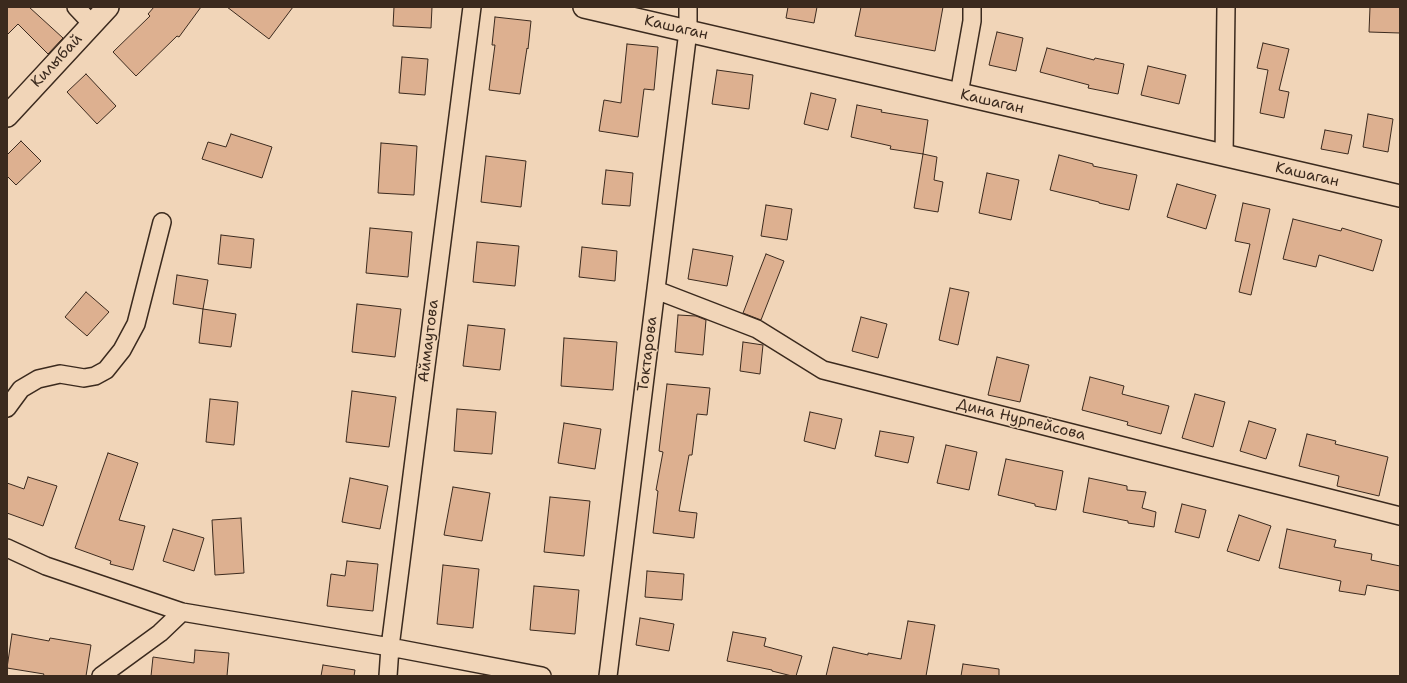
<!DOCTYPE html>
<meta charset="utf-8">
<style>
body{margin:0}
#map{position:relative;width:1407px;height:683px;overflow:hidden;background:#f1d5b8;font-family:"Shantell Sans",sans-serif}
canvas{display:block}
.frame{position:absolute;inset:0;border:8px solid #3b2a1e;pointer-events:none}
</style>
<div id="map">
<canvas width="1407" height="683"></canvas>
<div class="frame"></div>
</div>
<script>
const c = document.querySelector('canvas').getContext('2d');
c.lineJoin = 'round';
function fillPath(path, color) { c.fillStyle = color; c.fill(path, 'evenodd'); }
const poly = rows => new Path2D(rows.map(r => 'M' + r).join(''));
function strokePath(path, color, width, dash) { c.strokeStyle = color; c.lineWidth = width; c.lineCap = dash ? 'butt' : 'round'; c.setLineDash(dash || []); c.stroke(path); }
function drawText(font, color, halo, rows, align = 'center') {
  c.font = font + ' "Shantell Sans",sans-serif'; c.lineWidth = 3; c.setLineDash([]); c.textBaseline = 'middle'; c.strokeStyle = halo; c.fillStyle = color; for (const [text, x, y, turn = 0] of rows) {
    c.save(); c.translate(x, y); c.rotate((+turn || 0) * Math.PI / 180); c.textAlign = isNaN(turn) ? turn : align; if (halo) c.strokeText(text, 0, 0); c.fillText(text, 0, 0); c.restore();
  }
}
const building = poly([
 [7,7,29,7,63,38,48,54,18,24,7,35,7,7],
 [154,7,201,7,179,37,177,36,136,76,113,52,150,16,148,14,154,7],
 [227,7,293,7,269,39,227,7],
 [394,7,432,7,431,28,393,26,394,7],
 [788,7,817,7,814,23,786,18,788,7],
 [861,7,943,7,935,51,855,36,861,7],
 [1370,7,1400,7,1400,33,1369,32,1370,7],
 [495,17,531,21,528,49,527,48,520,94,489,90,495,45,492,45,495,17],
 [997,32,1023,38,1016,71,989,65,997,32],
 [1263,43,1289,49,1279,90,1289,92,1284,118,1260,113,1268,70,1257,68,1263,43],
 [627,44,658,47,654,90,644,89,638,137,599,131,604,100,621,103,627,44],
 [1047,48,1094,60,1095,58,1124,64,1118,94,1088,88,1089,85,1040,72,1047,48],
 [402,57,428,59,425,95,399,93,402,57],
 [1148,66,1186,75,1179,104,1141,95,1148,66],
 [717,70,753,75,749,109,712,104,717,70],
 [86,74,116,106,97,124,67,92,86,74],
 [811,93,836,99,828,130,804,124,811,93],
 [857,105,882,110,881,112,928,120,923,154,890,149,891,146,851,137,857,105],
 [1368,114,1393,119,1388,152,1363,147,1368,114],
 [1325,130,1352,135,1348,154,1321,149,1325,130],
 [231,134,272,147,262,178,202,159,208,142,226,147,231,134],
 [21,141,41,161,16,185,7,176,7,155,21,141],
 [381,143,417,146,414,195,378,193,381,143],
 [923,154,937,157,934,180,943,182,938,212,914,208,923,154],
 [1059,155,1093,164,1093,166,1137,175,1129,210,1099,203,1099,202,1050,190,1059,155],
 [486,156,526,161,521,207,481,202,486,156],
 [606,170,633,173,630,206,602,204,606,170],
 [987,173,1019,180,1011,220,979,213,987,173],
 [1177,184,1216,195,1206,229,1167,217,1177,184],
 [1243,203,1270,209,1251,295,1239,292,1250,244,1235,241,1243,203],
 [766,205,792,209,787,240,761,236,766,205],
 [1293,219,1341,231,1342,228,1382,240,1373,271,1319,255,1316,267,1283,259,1293,219],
 [370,228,412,232,408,277,366,273,370,228],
 [221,235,254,239,251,268,218,264,221,235],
 [477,242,519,246,515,286,473,282,477,242],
 [582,247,617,251,615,281,579,277,582,247],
 [693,249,733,256,727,286,688,279,693,249],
 [766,254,784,261,761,320,743,313,766,254],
 [177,275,208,280,203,309,173,304,177,275],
 [950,288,969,292,958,345,939,340,950,288],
 [86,292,109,312,87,336,65,317,86,292],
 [357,304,401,309,395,357,352,352,357,304],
 [203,309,236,314,231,347,199,343,203,309],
 [678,315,696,316,706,320,703,355,675,352,678,315],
 [861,317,887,324,878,358,852,351,861,317],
 [468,325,505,329,500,370,463,366,468,325],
 [564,338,617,342,613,390,561,386,564,338],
 [743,342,763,345,760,374,740,371,743,342],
 [997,357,1029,365,1020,402,988,395,997,357],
 [1090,377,1124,386,1122,394,1169,406,1161,434,1127,425,1128,422,1082,410,1090,377],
 [667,384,710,388,707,415,697,414,692,455,689,455,679,511,697,513,694,538,653,533,658,491,656,490,663,452,659,451,667,384],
 [352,391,396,397,389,447,346,442,352,391],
 [1195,394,1225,402,1213,447,1182,438,1195,394],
 [210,399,238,402,234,445,206,442,210,399],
 [457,409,496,412,492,454,454,451,457,409],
 [810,412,842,419,835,449,804,441,810,412],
 [1249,421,1276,429,1266,459,1240,451,1249,421],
 [564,423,601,429,595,469,558,463,564,423],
 [880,431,914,437,908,463,875,456,880,431],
 [1307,434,1336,441,1335,444,1388,457,1379,496,1337,486,1339,476,1299,466,1307,434],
 [946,445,977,452,969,490,937,483,946,445],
 [108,453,138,463,119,520,145,526,133,570,110,564,111,561,75,548,108,453],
 [1006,459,1063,471,1056,510,1035,506,1035,504,998,495,1006,459],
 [28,477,57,486,43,526,7,513,7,483,24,489,28,477],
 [350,478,388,486,380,529,342,522,350,478],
 [1089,478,1127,486,1127,490,1146,492,1142,508,1156,512,1154,527,1128,523,1128,521,1083,512,1089,478],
 [453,487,490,493,482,541,444,535,453,487],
 [550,497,590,501,584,556,544,552,550,497],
 [1182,504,1206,510,1199,538,1175,532,1182,504],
 [1239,515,1271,526,1259,561,1227,551,1239,515],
 [241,518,244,573,215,575,212,520,241,518],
 [173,529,204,538,194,571,163,561,173,529],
 [1287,529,1336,540,1334,547,1372,554,1371,560,1400,566,1400,591,1367,585,1365,595,1339,591,1341,581,1279,568,1287,529],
 [347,561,378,564,373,611,327,606,331,574,345,576,347,561],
 [443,565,479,569,473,628,437,624,443,565],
 [647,571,684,574,682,600,645,597,647,571],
 [534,586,579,590,575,634,530,630,534,586],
 [640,618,674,624,669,651,636,645,640,618],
 [908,621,935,625,926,676,826,676,833,647,868,655,868,653,901,659,908,621],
 [733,632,766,638,764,646,802,656,796,676,792,676,772,671,772,670,727,661,733,632],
 [12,634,49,641,50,638,91,645,86,676,43,676,44,674,7,668,12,634],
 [195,650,229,653,227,676,151,676,153,657,194,663,195,650],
 [963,664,999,669,999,676,961,676,963,664],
 [323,665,355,670,354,676,321,676,323,665]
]);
fillPath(building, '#ddb090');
strokePath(building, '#3b2a1e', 1);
const minor = poly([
 [76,7,92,24],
 [959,94,972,21,972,7],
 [1224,156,1226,7],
 [656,290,757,329,823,370,1400,516],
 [7,408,21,389,38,379,60,374,84,378,95,376,106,370,122,350,136,324,162,222],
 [7,548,46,566,182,612,390,647,542,676],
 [101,676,160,633,182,612],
 [388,676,390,647,472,7],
 [608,676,688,31,688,7]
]);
const tertiary = poly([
 [584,7,1400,196],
 [7,116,108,7]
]);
strokePath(minor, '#3b2a1e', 20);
strokePath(tertiary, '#3b2a1e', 24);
strokePath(minor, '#f1d5b8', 17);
strokePath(tertiary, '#f1d5b8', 21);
drawText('15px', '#3b2a1e', '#f1d5b8', [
 ["Кашаган",676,28,13],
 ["Килыбай",57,61,-47],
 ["Кашаган",992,102,13],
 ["Кашаган",1307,175,13],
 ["Аймаутова",429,341,-83],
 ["Токтарова",648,354,-83],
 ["Дина Нурпейсова",1021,420,14]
]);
</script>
